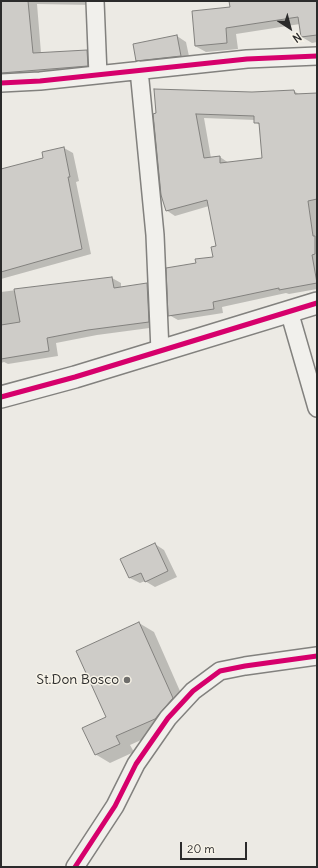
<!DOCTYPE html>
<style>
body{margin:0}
#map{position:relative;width:318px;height:868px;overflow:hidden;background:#eceae4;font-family:Delius,sans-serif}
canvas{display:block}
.frame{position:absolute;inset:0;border:2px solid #2b2b2b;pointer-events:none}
.north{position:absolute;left:270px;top:8px;width:40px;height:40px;-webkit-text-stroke:3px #f7f3e8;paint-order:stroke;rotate:144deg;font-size:11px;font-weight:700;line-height:16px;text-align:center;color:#2b2b2b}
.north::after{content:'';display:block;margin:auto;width:14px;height:18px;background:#2b2b2b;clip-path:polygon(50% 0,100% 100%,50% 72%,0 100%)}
.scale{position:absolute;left:180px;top:842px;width:67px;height:18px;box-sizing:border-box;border:2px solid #2b2b2b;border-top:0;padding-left:5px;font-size:12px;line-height:14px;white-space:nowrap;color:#2b2b2b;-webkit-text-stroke:3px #f7f3e8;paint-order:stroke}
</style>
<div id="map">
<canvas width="318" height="868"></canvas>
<div class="frame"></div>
<div class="north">N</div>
<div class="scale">20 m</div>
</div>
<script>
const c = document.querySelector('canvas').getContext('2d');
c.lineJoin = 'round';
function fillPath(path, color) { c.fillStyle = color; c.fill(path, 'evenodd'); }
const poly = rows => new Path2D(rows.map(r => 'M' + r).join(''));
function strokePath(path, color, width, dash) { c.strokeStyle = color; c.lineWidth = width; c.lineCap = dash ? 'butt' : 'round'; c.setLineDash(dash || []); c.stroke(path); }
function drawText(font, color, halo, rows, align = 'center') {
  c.font = font + ' Delius,sans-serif'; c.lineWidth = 3; c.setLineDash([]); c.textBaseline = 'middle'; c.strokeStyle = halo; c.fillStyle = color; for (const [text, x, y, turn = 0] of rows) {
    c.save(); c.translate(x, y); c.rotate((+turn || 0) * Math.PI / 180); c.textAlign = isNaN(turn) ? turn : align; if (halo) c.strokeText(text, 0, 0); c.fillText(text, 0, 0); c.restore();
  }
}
fillPath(poly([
 [1,1,96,1,94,5,37,4,41,53,87,51,96,57,96,71,1,82],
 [230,1,317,1,317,42,312,43,302,37,300,24,236,34,238,49,206,52,195,46,231,8],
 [177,36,186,42,190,61,147,66,137,60],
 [294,91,300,95,317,94,317,289,289,294,286,293,222,307,223,313,178,320,169,315,214,258,217,247,209,206,175,216,166,210,154,114,234,93],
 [204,118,255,120,255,122,260,125,263,159,229,163,220,157,211,158],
 [64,148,73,153,79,181,76,182,91,254,1,279,1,203,44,159],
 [112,278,121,283,121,288,147,284,156,289,157,327,97,335,56,343,58,356,8,364,4,362,1,363,1,292],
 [155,544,164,550,177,577,155,587,145,581,140,583,130,578],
 [139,623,154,632,187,707,170,727,130,745,134,752,110,763,95,754]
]), '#0003');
const building = poly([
 [1,1,28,1,33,53,87,50,88,66,1,73,1,1],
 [229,1,317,1,317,35,301,37,298,17,226,28,227,43,195,46,192,11,230,7,229,1],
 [177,35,181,56,136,61,133,44,177,35],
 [154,89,252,92,294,90,295,94,317,93,317,199,308,201,313,236,315,236,315,254,312,255,317,283,279,290,279,288,213,302,214,309,168,316,166,268,196,263,195,259,213,257,211,247,216,246,207,200,166,211,161,195,153,114,156,113,154,89],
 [196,114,254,116,254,123,259,123,262,158,220,163,220,156,204,158,196,114],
 [64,147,70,177,68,177,82,249,1,272,1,169,43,158,42,152,64,147],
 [112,277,114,288,147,283,149,322,88,330,47,338,49,351,1,359,1,325,20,322,14,289,112,277],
 [155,543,168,571,145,582,141,573,129,578,120,559,155,543],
 [139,622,173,698,155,719,116,736,120,744,95,755,82,728,106,717,76,651,139,622]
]);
fillPath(building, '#ceccc8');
strokePath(building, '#82817e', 1);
const minor = poly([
 [95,1,98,75],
 [139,70,155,235,160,351],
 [1,83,40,81,247,59,317,56],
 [289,311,317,408],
 [75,867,115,806,136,764,168,718,193,691,220,671,245,666,317,656]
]);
const tertiary = poly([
 [1,397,75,377,317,303]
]);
strokePath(minor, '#82817e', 20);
strokePath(tertiary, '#82817e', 24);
strokePath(minor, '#f1f0ec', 17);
strokePath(tertiary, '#f1f0ec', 21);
strokePath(poly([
 [1,83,40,81,247,59,317,56],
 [1,397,75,377,317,303],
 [75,867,115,806,136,764,168,718,193,691,220,671,245,666,317,656]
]), '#d6006c', 5);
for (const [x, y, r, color] of [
 [127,680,4,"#6f6e6c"]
]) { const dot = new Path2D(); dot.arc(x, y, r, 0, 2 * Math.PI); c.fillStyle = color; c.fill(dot); strokePath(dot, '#f7f3e8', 1.5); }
drawText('14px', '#2b2b2b', '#f7f3e8', [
 ["St.Don Bosco",119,680]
], 'right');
</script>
